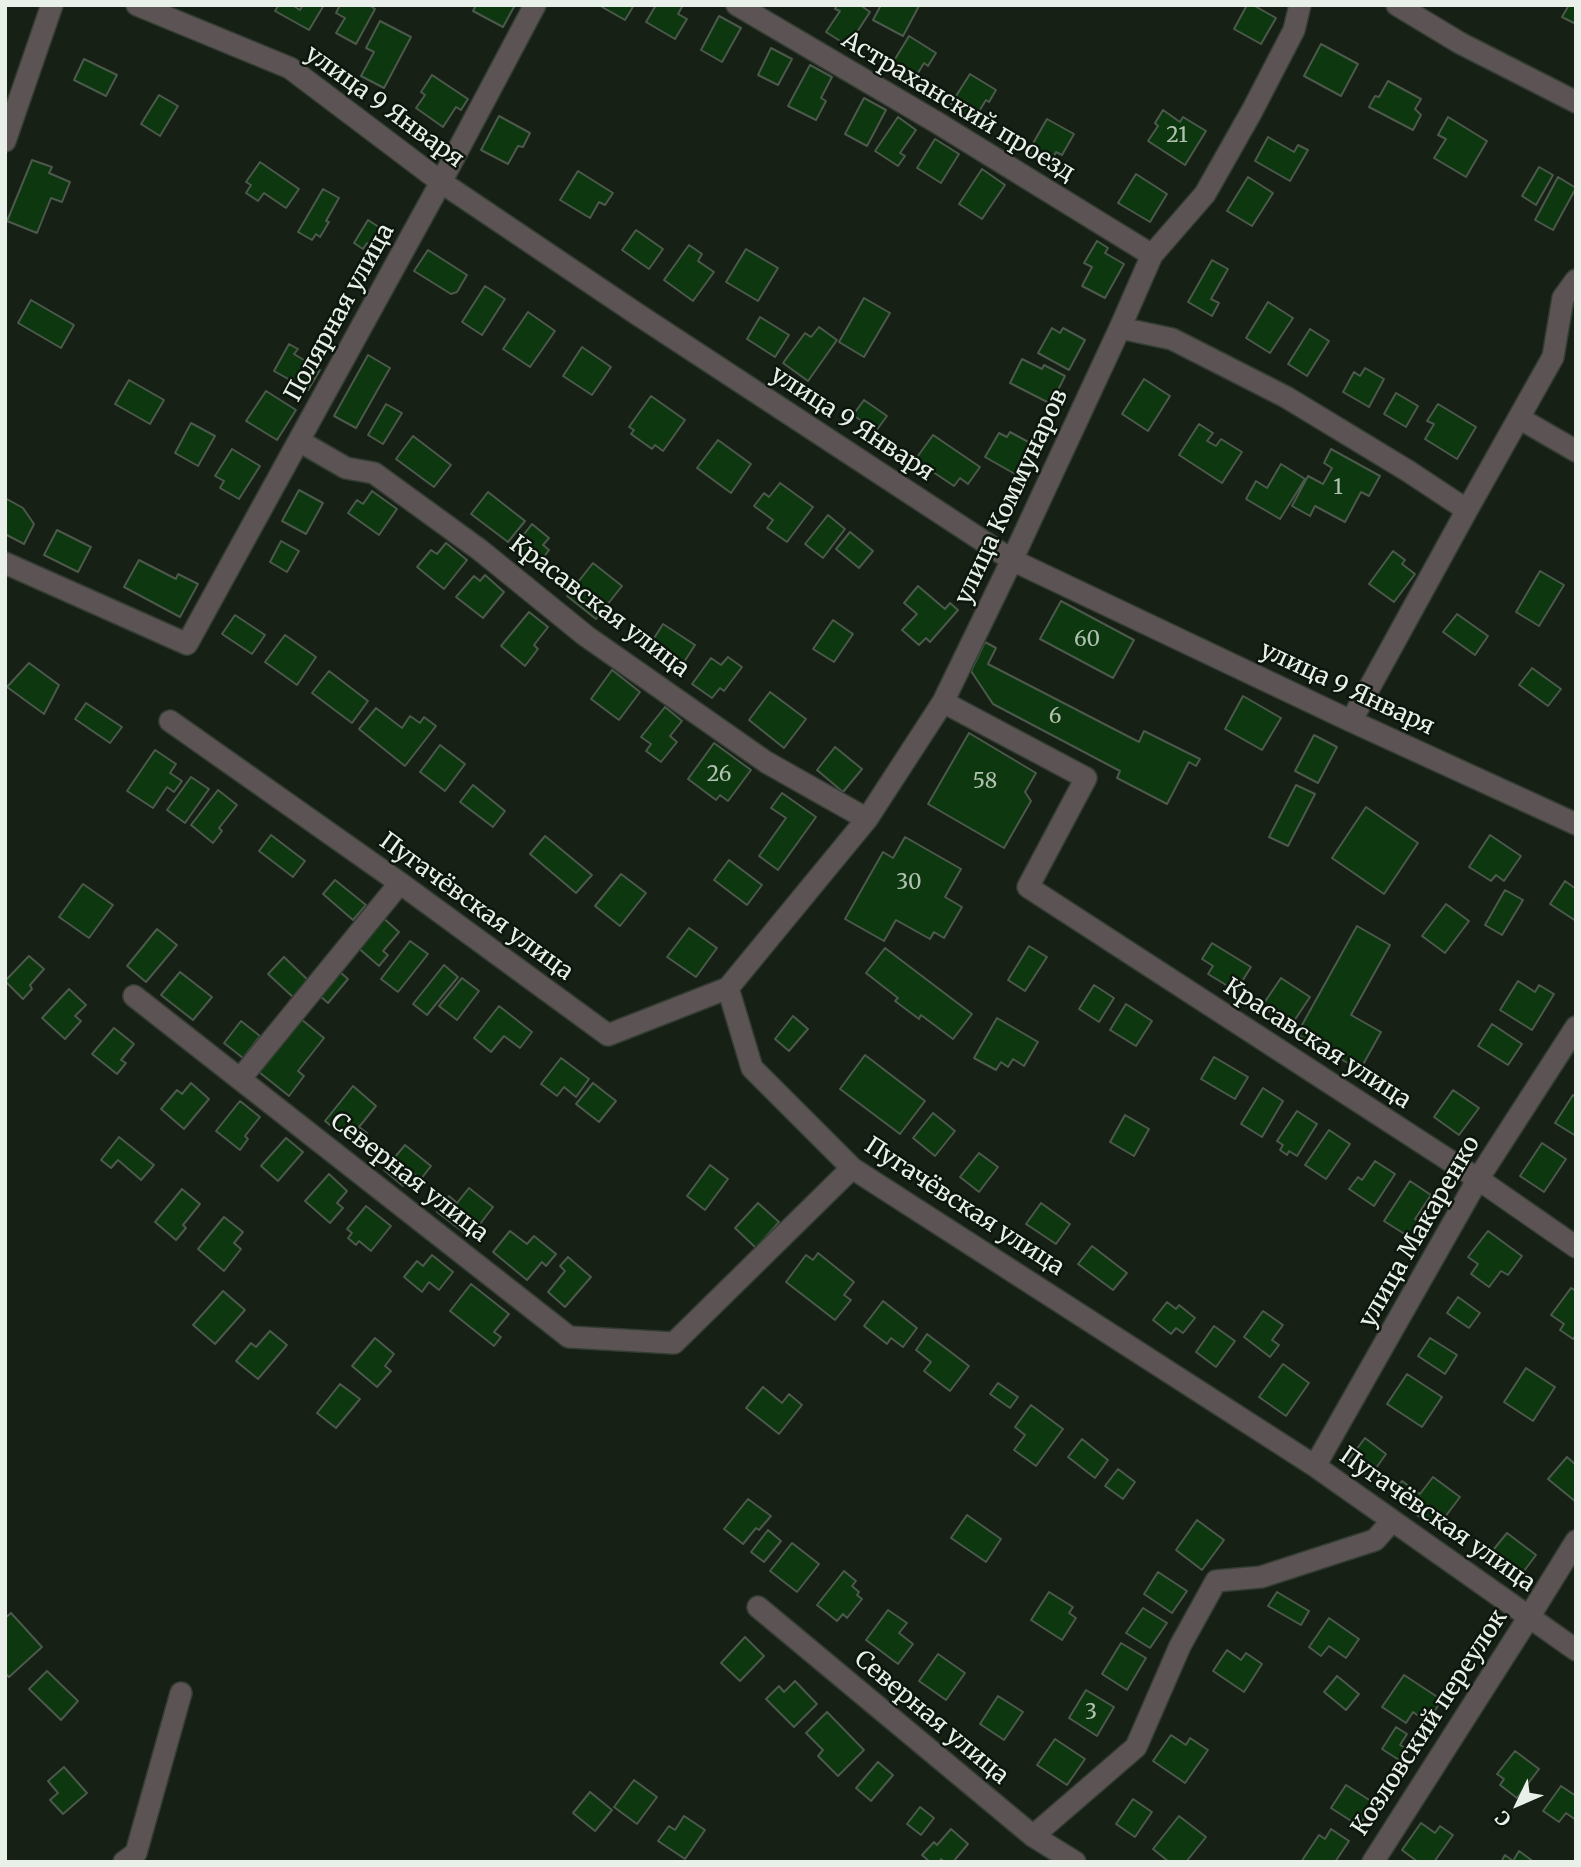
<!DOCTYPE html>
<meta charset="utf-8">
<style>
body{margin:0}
#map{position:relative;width:1581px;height:1867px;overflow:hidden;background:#162015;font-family:Merriweather,serif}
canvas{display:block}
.frame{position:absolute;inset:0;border:7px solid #e9f0e9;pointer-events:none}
.north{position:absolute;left:1483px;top:1769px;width:70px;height:70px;-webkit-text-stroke:5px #0d160c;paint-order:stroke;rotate:226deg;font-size:19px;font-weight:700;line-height:28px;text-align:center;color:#e9f0e9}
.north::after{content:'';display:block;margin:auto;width:24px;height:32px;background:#e9f0e9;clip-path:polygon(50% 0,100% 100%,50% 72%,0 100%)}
</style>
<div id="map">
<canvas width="1581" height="1867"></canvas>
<div class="frame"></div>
<div class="north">С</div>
</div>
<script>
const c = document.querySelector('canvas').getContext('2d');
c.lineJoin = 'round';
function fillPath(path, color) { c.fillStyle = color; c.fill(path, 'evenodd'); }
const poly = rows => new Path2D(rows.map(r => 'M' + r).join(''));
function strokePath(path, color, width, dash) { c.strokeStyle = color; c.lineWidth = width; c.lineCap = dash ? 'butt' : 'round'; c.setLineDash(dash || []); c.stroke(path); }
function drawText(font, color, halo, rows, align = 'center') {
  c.font = font + ' Merriweather,serif'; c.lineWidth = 5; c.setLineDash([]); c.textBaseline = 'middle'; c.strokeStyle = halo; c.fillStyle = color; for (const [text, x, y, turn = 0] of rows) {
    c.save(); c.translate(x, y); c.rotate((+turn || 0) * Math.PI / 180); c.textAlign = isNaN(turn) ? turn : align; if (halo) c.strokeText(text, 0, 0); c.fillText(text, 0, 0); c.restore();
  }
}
const building = poly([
 [279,5,292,5,300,10,303,5,324,5,309,30,275,11,279,5],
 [340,5,369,5,375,9,356,44,336,33,345,18,336,13,340,5],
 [476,5,515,5,503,27,473,11,476,5],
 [603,5,634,5,625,20,602,7,603,5],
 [656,5,683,5,678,14,687,19,675,39,646,22,656,5],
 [837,5,860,5,870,12,848,46,826,32,840,11,835,9,837,5],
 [881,5,918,5,919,6,903,36,873,20,881,5],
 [1247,5,1253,5,1276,18,1261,44,1234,29,1247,5],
 [1569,5,1576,5,1576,24,1562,17,1569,5],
 [719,16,741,28,722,62,701,50,719,16],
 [380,21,411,37,384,88,361,76,374,52,366,48,380,21],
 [909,36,936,53,928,66,924,63,912,83,889,69,909,36],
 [1321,44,1358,64,1341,96,1304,76,1321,44],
 [771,48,792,59,778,85,758,75,771,48],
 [84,59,117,75,106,96,74,80,84,59],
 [810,65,832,77,821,98,826,101,816,120,788,106,810,65],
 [970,74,996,90,989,102,986,100,973,121,949,107,970,74],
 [432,75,468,99,461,110,456,107,443,127,416,108,425,95,421,92,432,75],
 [1388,81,1421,99,1415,109,1421,115,1413,130,1369,107,1375,96,1379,97,1388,81],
 [159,95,178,106,160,136,141,124,159,95],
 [864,98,886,110,867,146,845,134,864,98],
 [1163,110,1180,122,1183,117,1206,131,1185,165,1148,141,1158,126,1155,123,1163,110],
 [499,116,530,133,523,147,518,146,508,164,481,150,499,116],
 [898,117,916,130,900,153,905,156,898,166,875,151,898,117],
 [1448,117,1487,141,1466,177,1434,158,1446,139,1438,135,1448,117],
 [1047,119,1074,134,1062,155,1056,152,1050,164,1028,152,1047,119],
 [1268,137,1294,152,1298,145,1308,150,1290,181,1255,161,1268,137],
 [935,139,959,154,941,183,917,168,935,139],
 [32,160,52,167,49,173,70,182,62,202,51,198,37,233,7,221,32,160],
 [260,162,299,189,286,208,264,193,258,201,246,193,251,185,246,182,260,162],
 [1539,167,1553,175,1536,205,1522,196,1539,167],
 [982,169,1005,185,982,219,959,204,982,169],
 [578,171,613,193,605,205,599,202,590,218,560,200,578,171],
 [1136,174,1167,194,1150,222,1118,203,1136,174],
 [1248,177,1273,193,1252,226,1227,211,1248,177],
 [1558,177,1576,188,1553,230,1535,220,1558,177],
 [323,189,339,198,326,221,329,222,320,237,316,234,312,240,298,232,323,189],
 [368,220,391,235,381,251,367,243,363,249,354,243,368,220],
 [636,230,663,249,649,269,622,250,636,230],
 [1097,241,1108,248,1105,253,1124,264,1105,298,1082,286,1092,267,1084,263,1097,241],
 [689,245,702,254,698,261,714,272,693,301,664,280,689,245],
 [746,249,778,268,758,301,726,282,746,249],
 [428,250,467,275,457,292,451,294,414,271,428,250],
 [1212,260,1228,269,1211,299,1219,303,1212,316,1188,302,1212,260],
 [485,286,505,299,482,335,462,322,485,286],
 [864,298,890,313,864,357,839,342,864,298],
 [31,300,74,325,61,348,18,323,31,300],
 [1268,302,1293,318,1270,353,1246,338,1268,302],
 [528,312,555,331,530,367,503,349,528,312],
 [760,317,789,335,775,357,747,339,760,317],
 [819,327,837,340,808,381,783,363,805,333,811,337,819,327],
 [1052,328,1060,333,1063,328,1085,340,1069,370,1038,353,1052,328],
 [1310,329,1329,341,1307,376,1288,364,1310,329],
 [289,344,298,349,294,354,320,370,308,390,274,371,289,344],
 [582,347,611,367,592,395,563,376,582,347],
 [368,355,390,368,356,428,334,416,368,355],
 [1022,359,1042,369,1044,365,1065,376,1051,404,1010,383,1022,359],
 [1365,368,1384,379,1369,407,1343,392,1354,372,1360,376,1365,368],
 [1144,379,1170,396,1148,431,1122,414,1144,379],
 [129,380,164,400,150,424,115,404,129,380],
 [266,391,296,410,277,440,246,421,266,391],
 [1396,393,1418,406,1406,427,1384,414,1396,393],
 [651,396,685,420,663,451,655,445,652,449,631,434,634,430,629,427,651,396],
 [864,400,887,416,876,431,853,415,864,400],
 [386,404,402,413,383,444,368,435,386,404],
 [1438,404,1476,427,1457,459,1425,439,1434,424,1427,421,1438,404],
 [191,423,215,436,198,466,175,453,191,423],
 [1199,424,1213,433,1207,441,1216,446,1221,439,1242,452,1222,483,1179,455,1199,424],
 [1010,432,1032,444,1015,474,985,457,999,433,1007,437,1010,432],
 [933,435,980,467,968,484,960,478,954,486,915,460,933,435],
 [413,436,451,465,434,487,396,459,413,436],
 [718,440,751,464,731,493,697,468,718,440],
 [232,449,260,466,239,499,220,488,224,481,215,476,232,449],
 [1331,449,1380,476,1369,496,1361,492,1345,522,1315,506,1310,516,1292,506,1308,476,1323,484,1332,468,1324,463,1331,449],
 [1281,464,1305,479,1280,519,1246,499,1256,481,1267,488,1281,464],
 [780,483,813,507,787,542,767,528,773,520,754,506,764,493,769,497,780,483],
 [299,490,323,503,306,534,282,521,299,490],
 [372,491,397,509,379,535,348,513,357,500,363,504,372,491],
 [488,492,525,521,508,542,471,514,488,492],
 [5,498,23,508,34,524,24,544,5,534,5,498],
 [828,515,845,529,823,558,805,544,828,515],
 [532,524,549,538,543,545,549,550,538,565,514,547,532,524],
 [57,530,91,547,78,572,44,555,57,530],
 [850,532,873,551,859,568,836,549,850,532],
 [281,541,299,551,287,572,270,562,281,541],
 [446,543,467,560,444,589,417,567,431,550,437,554,446,543],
 [1393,551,1405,560,1402,564,1415,574,1394,602,1369,584,1393,551],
 [139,560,176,579,178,574,198,584,180,617,124,587,139,560],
 [593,563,622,586,596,619,567,596,593,563],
 [1540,571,1564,585,1539,626,1516,612,1540,571],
 [485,575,504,592,483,618,456,597,474,576,480,581,485,575],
 [918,586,945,609,950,603,958,610,930,642,926,638,919,645,902,630,917,614,904,603,918,586],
 [1061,601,1134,640,1113,678,1040,639,1061,601],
 [529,612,548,627,534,645,538,649,525,666,501,646,529,612],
 [1457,614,1488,636,1475,655,1443,632,1457,614],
 [235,615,265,635,252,654,222,634,235,615],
 [833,620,853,634,834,662,813,649,833,620],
 [663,624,695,645,684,662,681,661,675,670,646,651,663,624],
 [285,635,316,657,297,685,265,662,285,635],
 [985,642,996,648,988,664,1139,742,1144,731,1200,759,1196,766,1189,762,1167,804,1117,778,1120,771,993,704,971,671,985,642],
 [728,657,742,667,724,691,720,688,712,698,692,684,711,658,721,665,728,657],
 [29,663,59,685,44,714,7,687,29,663],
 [1532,668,1561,689,1548,706,1519,685,1532,668],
 [612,670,640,692,619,720,591,699,612,670],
 [329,671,368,701,352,723,312,693,329,671],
 [770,692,806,719,784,748,749,720,770,692],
 [1243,696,1281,718,1262,750,1225,729,1243,696],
 [86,703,122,727,110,743,75,719,86,703],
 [665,707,682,721,670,736,677,742,661,762,646,751,651,744,641,737,665,707],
 [376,708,402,728,410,716,420,723,424,717,436,726,405,766,359,729,376,708],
 [969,733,1036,773,1025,792,1031,801,1004,848,928,804,969,733],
 [1314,735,1337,747,1318,783,1295,771,1314,735],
 [714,743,751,770,728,801,720,795,716,800,688,779,714,743],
 [440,745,465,764,445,791,420,772,440,745],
 [835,747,862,769,843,792,817,770,835,747],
 [155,750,176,764,170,773,182,781,174,792,167,787,153,808,127,791,155,750],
 [191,777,209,789,185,823,167,810,191,777],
 [473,785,505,811,493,827,460,802,473,785],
 [1296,785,1315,794,1288,846,1269,837,1296,785],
 [218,790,237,805,219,828,222,831,213,843,191,825,218,790],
 [782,793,816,817,778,870,759,856,786,818,771,808,782,793],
 [1366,807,1418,843,1384,894,1332,858,1366,807],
 [271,835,305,861,293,877,259,851,271,835],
 [1490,835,1521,856,1504,881,1496,875,1491,881,1469,867,1490,835],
 [545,836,592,875,576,893,530,854,545,836],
 [905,837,961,869,945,897,962,907,944,938,934,932,930,939,896,920,884,941,845,919,883,852,893,858,905,837],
 [729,860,762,885,747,905,714,880,729,860],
 [621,874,646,893,620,926,595,906,621,874],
 [335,880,366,905,353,920,323,894,335,880],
 [1565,881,1576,889,1576,921,1550,904,1565,881],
 [83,884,113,905,89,938,59,917,83,884],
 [1505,890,1523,900,1502,935,1485,925,1505,890],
 [1446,904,1469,921,1445,953,1422,936,1446,904],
 [381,916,399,932,383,951,388,955,379,966,356,946,381,916],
 [1357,926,1390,945,1351,1015,1381,1032,1360,1070,1297,1034,1357,926],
 [689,928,717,948,696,977,667,957,689,928],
 [157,929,177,945,146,982,127,966,157,929],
 [410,941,428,954,398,992,381,979,410,941],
 [1212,943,1251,967,1236,991,1208,974,1213,966,1202,959,1212,943],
 [1029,946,1047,957,1025,991,1008,980,1029,946],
 [885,948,972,1014,953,1039,921,1015,919,1019,895,1001,898,998,866,973,885,948],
 [29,956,44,969,30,985,32,989,23,999,5,981,29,956],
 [284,957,310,982,294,998,268,974,284,957],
 [444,965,458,977,427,1015,413,1004,444,965],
 [180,972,212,997,193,1020,161,995,180,972],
 [340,972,348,979,328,1003,320,996,340,972],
 [462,978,479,991,457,1020,439,1006,462,978],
 [1281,978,1310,997,1294,1021,1288,1017,1284,1022,1262,1006,1281,978],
 [1518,981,1535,992,1539,985,1554,994,1532,1030,1500,1010,1518,981],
 [1094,985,1114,998,1099,1022,1079,1009,1094,985],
 [69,989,86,1005,75,1016,81,1021,65,1039,42,1018,69,989],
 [1126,1004,1152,1021,1136,1046,1110,1030,1126,1004],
 [499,1006,532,1032,520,1048,504,1036,491,1052,474,1038,499,1006],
 [793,1016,808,1029,789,1051,775,1039,793,1016],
 [997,1018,1038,1042,1024,1066,1013,1059,1008,1067,1001,1062,996,1070,974,1058,997,1018],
 [301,1019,324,1038,298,1071,304,1076,289,1096,259,1072,301,1019],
 [241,1021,260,1036,243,1058,224,1043,241,1021],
 [1492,1024,1522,1044,1508,1065,1478,1046,1492,1024],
 [114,1028,134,1044,121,1060,126,1063,117,1074,92,1054,114,1028],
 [865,1055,925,1101,900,1134,840,1089,865,1055],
 [1214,1057,1248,1077,1235,1099,1201,1079,1214,1057],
 [561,1058,589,1079,576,1097,564,1087,557,1096,541,1084,561,1058],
 [191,1083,209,1099,184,1129,161,1109,177,1090,182,1094,191,1083],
 [593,1083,616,1101,599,1122,576,1104,593,1083],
 [353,1086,376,1106,359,1127,367,1133,356,1146,325,1121,353,1086],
 [1263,1088,1283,1101,1262,1137,1241,1124,1263,1088],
 [1453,1090,1479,1108,1459,1135,1434,1117,1453,1090],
 [1573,1095,1576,1097,1576,1136,1555,1123,1573,1095],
 [240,1101,260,1117,245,1136,248,1139,240,1150,216,1131,240,1101],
 [1297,1111,1317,1124,1297,1156,1289,1151,1287,1155,1280,1150,1283,1145,1277,1141,1297,1111],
 [933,1113,955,1131,935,1156,913,1138,933,1113],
 [1125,1115,1149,1129,1134,1156,1110,1142,1125,1115],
 [1329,1130,1350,1144,1326,1179,1305,1165,1329,1130],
 [119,1137,154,1165,141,1180,118,1160,111,1168,101,1160,119,1137],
 [286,1138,303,1152,278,1181,261,1166,286,1138],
 [1542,1143,1566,1159,1544,1192,1520,1176,1542,1143],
 [405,1145,431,1166,421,1179,413,1173,403,1186,384,1170,405,1145],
 [979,1153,998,1167,979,1192,960,1177,979,1153],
 [1375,1161,1395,1174,1374,1206,1349,1189,1358,1177,1362,1180,1375,1161],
 [710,1165,728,1179,705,1210,687,1196,710,1165],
 [329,1174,347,1191,337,1203,343,1208,330,1223,305,1201,329,1174],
 [1410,1181,1431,1195,1415,1219,1424,1225,1414,1240,1384,1221,1410,1181],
 [469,1188,493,1207,470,1237,437,1212,449,1196,457,1203,469,1188],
 [182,1189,200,1204,183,1225,186,1228,176,1240,155,1222,182,1189],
 [758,1203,779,1222,756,1248,735,1228,758,1203],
 [1041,1203,1070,1224,1056,1244,1026,1224,1041,1203],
 [366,1206,391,1226,371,1251,359,1241,356,1245,348,1238,352,1233,347,1229,366,1206],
 [224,1217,243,1232,234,1243,241,1249,224,1271,198,1249,224,1217],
 [510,1231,527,1244,534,1236,556,1254,546,1266,542,1262,527,1280,493,1252,510,1231],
 [1488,1231,1522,1256,1508,1275,1501,1271,1489,1287,1471,1274,1478,1264,1468,1257,1488,1231],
 [1092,1246,1127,1273,1113,1290,1078,1264,1092,1246],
 [818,1253,854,1282,844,1295,851,1300,835,1320,786,1282,806,1255,813,1260,818,1253],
 [432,1255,453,1272,439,1290,429,1282,422,1292,404,1277,417,1261,423,1266,432,1255],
 [568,1257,591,1277,565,1307,548,1292,565,1271,560,1266,568,1257],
 [471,1284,509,1314,494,1332,501,1337,494,1346,450,1311,471,1284],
 [1571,1288,1576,1291,1576,1335,1573,1339,1560,1330,1564,1324,1551,1315,1571,1288],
 [223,1291,245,1310,215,1344,193,1325,223,1291],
 [1458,1297,1480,1313,1469,1328,1447,1313,1458,1297],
 [883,1301,917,1328,903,1347,891,1338,887,1344,864,1326,883,1301],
 [1167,1302,1176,1309,1179,1305,1195,1318,1183,1333,1176,1328,1171,1334,1153,1320,1167,1302],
 [1263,1311,1283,1325,1272,1340,1279,1345,1270,1357,1244,1337,1263,1311],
 [1214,1326,1235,1341,1216,1367,1196,1352,1214,1326],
 [270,1331,287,1345,258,1379,236,1361,251,1343,256,1347,270,1331],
 [927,1334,969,1366,950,1391,924,1371,931,1362,916,1350,927,1334],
 [375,1338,394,1354,385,1366,391,1371,377,1387,352,1366,375,1338],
 [1430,1338,1457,1355,1445,1374,1418,1356,1430,1338],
 [1283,1364,1309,1383,1286,1416,1259,1397,1283,1364],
 [1526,1368,1555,1387,1533,1421,1504,1402,1526,1368],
 [1407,1374,1442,1397,1422,1427,1387,1404,1407,1374],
 [998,1383,1018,1397,1010,1408,990,1394,998,1383],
 [340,1384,360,1399,336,1428,317,1413,340,1384],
 [763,1387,782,1403,789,1394,802,1405,779,1434,746,1408,763,1387],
 [1031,1405,1063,1429,1036,1466,1014,1450,1025,1435,1015,1427,1031,1405],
 [1365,1438,1386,1454,1369,1478,1347,1462,1365,1438],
 [1082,1439,1108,1460,1095,1478,1068,1457,1082,1439],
 [1567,1457,1576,1465,1576,1502,1548,1479,1567,1457],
 [1118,1469,1135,1482,1123,1499,1105,1486,1118,1469],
 [1433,1477,1460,1497,1436,1529,1399,1502,1403,1497,1394,1491,1402,1481,1420,1494,1433,1477],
 [748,1499,771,1516,759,1530,756,1528,743,1544,724,1529,748,1499],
 [967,1515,1001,1539,986,1562,951,1538,967,1515],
 [1197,1520,1224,1540,1202,1570,1176,1550,1197,1520],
 [768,1530,781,1541,764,1562,751,1552,768,1530],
 [1507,1533,1536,1555,1515,1583,1485,1560,1507,1533],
 [792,1543,819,1564,797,1592,770,1571,792,1543],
 [844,1571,856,1581,852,1586,859,1592,857,1595,862,1599,847,1618,843,1614,837,1621,817,1605,844,1571],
 [1158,1572,1187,1591,1172,1613,1144,1594,1158,1572],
 [1049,1592,1073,1607,1069,1613,1076,1618,1062,1640,1031,1620,1049,1592],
 [1277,1592,1309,1611,1301,1625,1268,1606,1277,1592],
 [1143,1608,1167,1623,1150,1648,1126,1633,1143,1608],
 [888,1610,907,1623,899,1633,913,1644,898,1664,866,1640,888,1610],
 [11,1613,42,1647,9,1677,5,1673,5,1618,11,1613],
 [1329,1618,1359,1639,1346,1658,1329,1646,1321,1656,1309,1647,1329,1618],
 [745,1637,764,1656,740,1681,721,1663,745,1637],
 [1121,1643,1146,1658,1127,1690,1102,1674,1121,1643],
 [1227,1650,1241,1660,1246,1653,1262,1664,1244,1692,1213,1671,1227,1650],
 [938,1654,965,1673,946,1700,919,1681,938,1654],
 [47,1671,78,1701,61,1720,29,1689,47,1671],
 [1404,1675,1442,1700,1427,1722,1413,1712,1406,1723,1382,1707,1404,1675],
 [1337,1676,1359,1694,1346,1710,1324,1692,1337,1676],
 [795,1681,817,1704,794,1727,766,1699,779,1686,784,1692,795,1681],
 [1086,1690,1114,1707,1097,1736,1069,1718,1086,1690],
 [998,1696,1023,1712,1004,1740,980,1724,998,1696],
 [827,1712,864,1750,838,1776,818,1756,823,1750,806,1733,827,1712],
 [1396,1727,1407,1734,1400,1745,1409,1750,1402,1762,1382,1749,1396,1727],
 [1171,1735,1186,1745,1190,1738,1208,1750,1185,1783,1153,1761,1171,1735],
 [1055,1739,1085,1759,1067,1785,1037,1765,1055,1739],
 [1515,1751,1539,1769,1517,1798,1500,1785,1504,1779,1497,1774,1515,1751],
 [878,1762,893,1775,871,1801,856,1788,878,1762],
 [64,1767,87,1793,63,1814,50,1800,58,1793,48,1781,64,1767],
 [634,1780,657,1797,637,1824,614,1807,634,1780],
 [1346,1785,1374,1803,1359,1826,1331,1808,1346,1785],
 [1561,1786,1576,1796,1576,1820,1566,1813,1559,1822,1543,1811,1561,1786],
 [590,1792,612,1810,595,1831,573,1813,590,1792],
 [1133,1799,1152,1812,1135,1837,1116,1824,1133,1799],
 [920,1807,934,1818,921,1835,907,1824,920,1807],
 [684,1816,705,1830,685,1859,658,1841,669,1826,675,1830,684,1816],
 [1179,1816,1206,1837,1186,1862,1169,1862,1153,1849,1179,1816],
 [1421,1823,1435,1833,1440,1826,1453,1835,1434,1862,1418,1862,1402,1850,1421,1823],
 [951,1829,968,1844,953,1862,945,1862,941,1859,939,1862,930,1862,922,1855,934,1842,937,1845,951,1829],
 [1331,1829,1349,1841,1335,1862,1301,1862,1319,1835,1325,1839,1331,1829],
 [1519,1851,1534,1862,1501,1862,1505,1855,1513,1861,1519,1851]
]);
fillPath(building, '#0d370e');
strokePath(building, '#4c584c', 2);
const minor = poly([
 [137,5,290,68,441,182,637,314,1012,560,1351,721,1576,824],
 [737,5,936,122,1152,255],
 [1397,5,1460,43,1576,102],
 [5,141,52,5],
 [1120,328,1172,339,1286,397,1408,471,1467,510],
 [1519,418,1576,451],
 [299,441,346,468,374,473,480,550,586,636,766,762,867,819],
 [5,563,187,644,441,182,535,5],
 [943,702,1086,778,1028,887,1478,1179,1576,1247],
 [170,721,400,883,608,1035,728,988,867,819,943,702,1012,560,1120,328,1152,255,1205,194,1252,111,1294,30,1300,5],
 [1351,721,1467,510,1553,357,1563,298,1576,280],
 [728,988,752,1068,852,1168,1315,1466,1576,1650],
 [134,996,569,1337,674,1343,852,1168],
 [240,1079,400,883],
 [1315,1466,1478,1179,1576,1027],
 [758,1607,1033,1836,1075,1862],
 [1033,1836,1136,1747,1180,1646,1216,1581,1261,1577,1375,1540,1392,1521],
 [124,1862,136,1853,181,1693],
 [1373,1862,1529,1617,1576,1541]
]);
strokePath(minor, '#343d33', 24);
strokePath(minor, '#5c5354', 21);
drawText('21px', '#b2c2b2', null, [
 ["21",1177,136],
 ["1",1338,488],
 ["60",1087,640],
 ["6",1055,717],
 ["26",719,775],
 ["58",985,782],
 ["30",909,883],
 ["3",1091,1713]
]);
drawText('24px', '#e9f0e9', '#0d160c', [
 ["улица 9 Января",384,107,36],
 ["Астраханский проезд",958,107,31],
 ["Полярная улица",340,313,-61],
 ["улица 9 Января",852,424,33],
 ["улица Коммунаров",1012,497,-65],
 ["Красавская улица",599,607,37],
 ["улица 9 Января",1347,689,25],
 ["Пугачёвская улица",476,907,36],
 ["Красавская улица",1317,1044,33],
 ["Северная улица",409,1178,38],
 ["Пугачёвская улица",964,1207,33],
 ["улица Макаренко",1420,1232,-60],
 ["Пугачёвская улица",1437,1520,35],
 ["Северная улица",931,1718,40],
 ["Козловский переулок",1430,1723,-57]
]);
</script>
